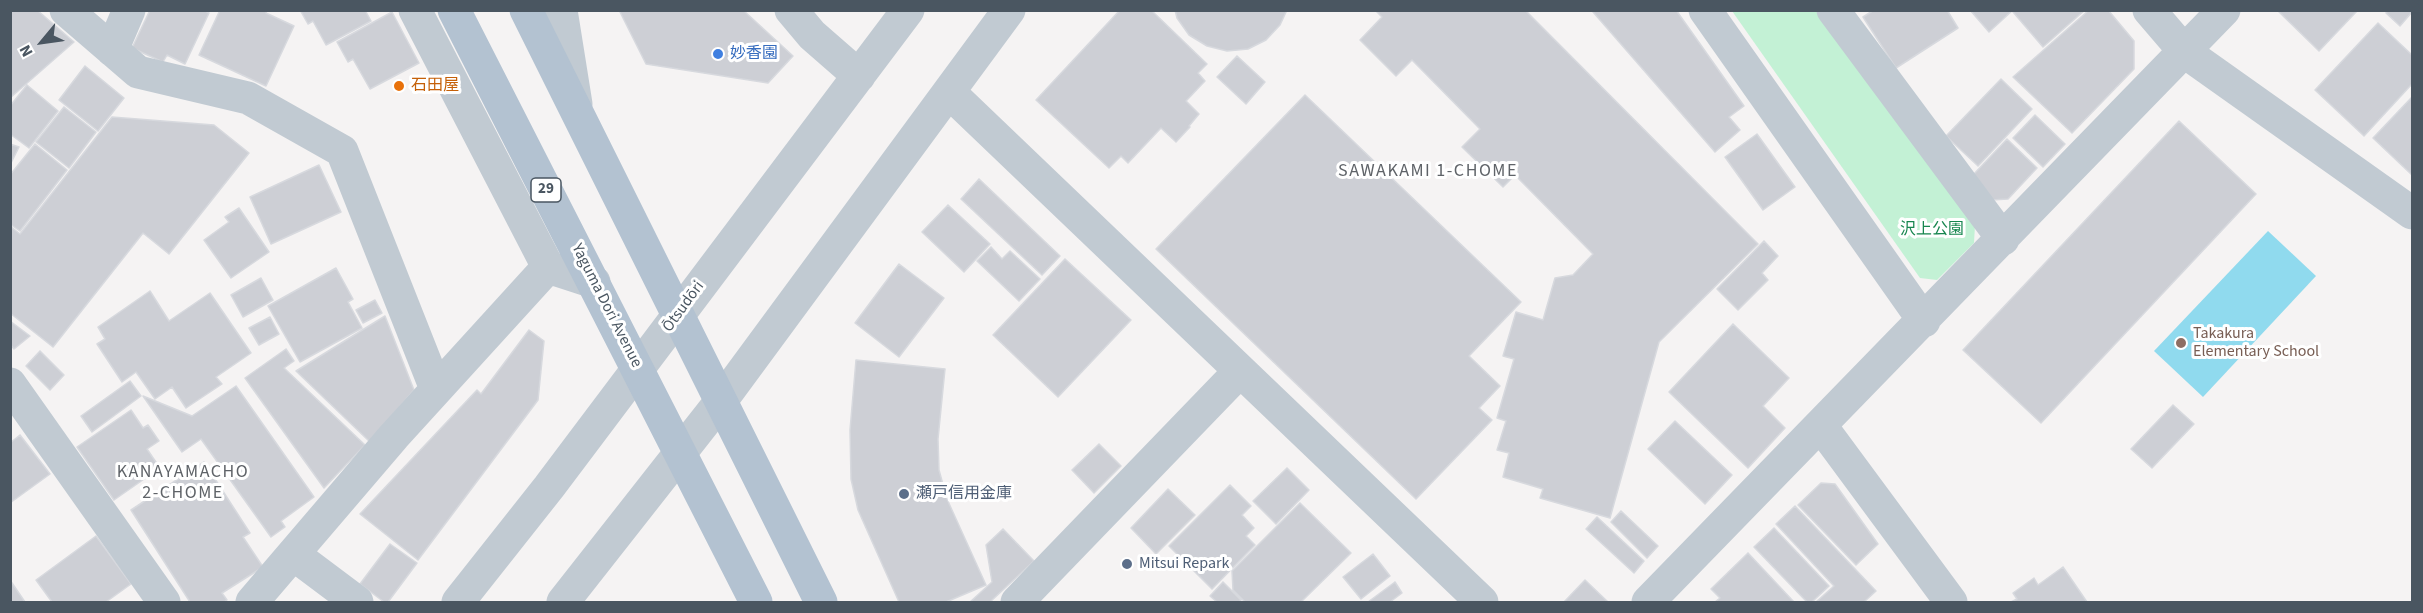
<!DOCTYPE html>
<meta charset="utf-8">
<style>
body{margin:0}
#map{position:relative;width:2423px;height:613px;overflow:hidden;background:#f5f3f3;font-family:"Source Sans 3",sans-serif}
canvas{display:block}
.frame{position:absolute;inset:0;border:12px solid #4a5661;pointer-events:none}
.north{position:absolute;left:12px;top:12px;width:60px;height:60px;-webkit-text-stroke:4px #fff;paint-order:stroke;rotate:241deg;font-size:16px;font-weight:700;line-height:24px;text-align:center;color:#4a5661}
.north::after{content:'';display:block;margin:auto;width:21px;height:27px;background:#4a5661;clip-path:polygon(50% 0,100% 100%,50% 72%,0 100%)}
</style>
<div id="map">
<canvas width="2423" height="613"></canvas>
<div class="frame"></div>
<div class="north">N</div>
</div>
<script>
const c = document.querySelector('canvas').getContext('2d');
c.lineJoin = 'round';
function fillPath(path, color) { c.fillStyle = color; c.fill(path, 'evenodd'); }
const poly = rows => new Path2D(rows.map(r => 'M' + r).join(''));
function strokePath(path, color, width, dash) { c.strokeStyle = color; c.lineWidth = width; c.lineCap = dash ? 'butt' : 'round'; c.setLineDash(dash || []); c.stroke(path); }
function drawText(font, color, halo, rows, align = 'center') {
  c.font = font + ' "Source Sans 3","Noto Sans JP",sans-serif'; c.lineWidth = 6; c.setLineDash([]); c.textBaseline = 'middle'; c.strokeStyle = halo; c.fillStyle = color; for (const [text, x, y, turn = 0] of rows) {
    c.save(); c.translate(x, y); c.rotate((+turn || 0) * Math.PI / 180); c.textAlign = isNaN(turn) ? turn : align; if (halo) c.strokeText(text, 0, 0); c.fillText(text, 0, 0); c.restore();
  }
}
fillPath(poly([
 [1732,11,1816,11,1975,225,1974,243,1937,280,1920,278]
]), '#c3f1d5');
fillPath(poly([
 [2268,231,2316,276,2203,397,2154,351]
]), '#90daee');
const building = poly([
 [10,10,37,10,74,42,10,98,10,10],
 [150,10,204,10,209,13,185,64,167,55,163,62,132,48,150,10],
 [220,10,267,10,266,13,294,26,266,86,199,55,220,10],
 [300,10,365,10,371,21,326,45,313,21,308,24,300,10],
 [619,10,743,10,793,56,768,83,646,64,619,10],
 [1120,10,1151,10,1207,64,1198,73,1205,81,1186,101,1199,114,1189,126,1190,127,1176,142,1161,128,1128,163,1121,156,1109,168,1036,100,1120,10],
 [1175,10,1287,10,1280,25,1266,40,1248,49,1227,51,1207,46,1189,35,1177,18,1175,10],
 [1375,10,1525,10,1758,244,1659,342,1610,518,1540,498,1543,489,1503,477,1509,453,1497,450,1506,421,1497,418,1514,359,1503,356,1516,312,1543,320,1555,278,1573,275,1593,254,1515,175,1503,187,1462,147,1480,129,1412,60,1396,76,1360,40,1382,17,1375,10],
 [1595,10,1676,10,1744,106,1729,117,1740,130,1715,152,1593,12,1595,10],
 [1874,10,1947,10,1958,28,1896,68,1863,17,1874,10],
 [1970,10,2013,10,1989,32,1970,10],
 [2015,10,2085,10,2043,47,2013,12,2015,10],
 [2089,10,2108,10,2134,41,2134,69,2072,133,2013,77,2089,10],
 [2277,10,2356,10,2357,11,2319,51,2277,10],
 [2388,10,2412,10,2412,12,2400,26,2386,13,2388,10],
 [392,12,419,63,370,89,353,59,348,62,337,42,392,12],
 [2378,23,2412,55,2412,84,2364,136,2315,90,2378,23],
 [1237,56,1265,82,1246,104,1217,77,1237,56],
 [85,66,124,98,98,131,59,100,85,66],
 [2001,79,2032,109,1978,166,1946,136,2001,79],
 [27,85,58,111,29,148,10,134,10,106,27,85],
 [1305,95,1521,302,1469,356,1500,386,1479,408,1492,420,1416,499,1156,249,1305,95],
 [2412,97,2412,175,2373,138,2412,97],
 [64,107,96,132,69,168,36,142,64,107],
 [2035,115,2065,144,2043,167,2013,138,2035,115],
 [112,117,214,125,249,153,169,254,143,233,53,347,10,313,10,226,20,234,112,117],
 [2179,121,2256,194,2041,423,1963,350,2179,121],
 [1757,134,1795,187,1763,210,1725,157,1757,134],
 [2007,139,2037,168,2008,199,1991,200,1972,176,2007,139],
 [10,144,19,147,10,165,10,144],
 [35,144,67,170,20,231,10,224,10,175,35,144],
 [319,165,341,212,271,244,250,197,319,165],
 [979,179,1060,256,1042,275,961,199,979,179],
 [948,205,990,244,964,272,922,232,948,205],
 [239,208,269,252,231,278,204,240,229,222,225,217,239,208],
 [1764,241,1778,256,1762,273,1768,280,1738,310,1717,289,1764,241],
 [991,247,1002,259,1010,251,1040,279,1019,301,977,261,991,247],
 [1065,259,1131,320,1058,397,993,335,1065,259],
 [899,264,944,298,899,357,855,323,899,264],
 [336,268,353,299,348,302,362,328,300,362,268,306,336,268],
 [261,278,273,300,243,317,231,295,261,278],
 [150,291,169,321,210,293,251,353,216,377,222,384,186,408,172,387,155,399,136,372,122,382,97,344,105,339,98,327,150,291],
 [375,300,382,313,363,323,356,310,375,300],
 [385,316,414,390,370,442,296,371,385,316],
 [270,317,279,334,259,345,249,328,270,317],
 [10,321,30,336,14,349,10,344,10,321],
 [1733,324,1789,378,1763,406,1785,428,1748,468,1669,392,1733,324],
 [529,330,544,341,538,400,418,560,360,514,477,390,481,394,529,330],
 [286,349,294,361,284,368,365,445,324,488,245,378,286,349],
 [40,351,64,375,50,390,26,366,40,351],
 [856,360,945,369,938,439,939,470,947,499,986,585,946,602,899,602,858,510,851,479,850,430,856,360],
 [130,381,141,396,92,432,81,416,130,381],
 [236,386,314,497,281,521,285,527,271,537,201,439,182,452,143,396,192,416,236,386],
 [2173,405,2194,424,2152,468,2131,449,2173,405],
 [131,410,143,428,148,425,159,441,147,449,160,468,114,500,77,447,131,410],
 [1675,421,1732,475,1705,504,1648,449,1675,421],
 [20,435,50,474,10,503,10,443,20,435],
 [1099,444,1121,466,1094,493,1072,470,1099,444],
 [204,462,250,533,243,537,263,567,222,593,227,600,224,602,190,602,131,510,204,462],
 [1287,468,1309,490,1276,524,1253,501,1287,468],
 [1821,483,1835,484,1878,544,1856,565,1798,505,1821,483],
 [1230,485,1251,506,1242,515,1254,528,1246,536,1255,545,1212,589,1169,546,1230,485],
 [1168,489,1195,515,1156,554,1131,528,1168,489],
 [1300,503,1351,553,1301,602,1245,602,1233,590,1232,571,1300,503],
 [1795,506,1876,591,1864,602,1816,602,1834,586,1776,524,1795,506],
 [1621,511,1658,546,1647,558,1611,522,1621,511],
 [1597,517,1644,561,1634,573,1586,529,1597,517],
 [1774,528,1829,586,1812,602,1807,602,1754,547,1774,528],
 [1003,529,1034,561,990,602,970,602,992,582,986,545,1003,529],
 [96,536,131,584,106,602,52,602,36,580,96,536],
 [390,544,417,563,388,602,384,602,360,584,390,544],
 [1748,553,1794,602,1715,602,1720,598,1711,589,1748,553],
 [1373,554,1390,576,1361,599,1343,577,1373,554],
 [2063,567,2087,602,2011,602,2017,599,2013,593,2034,578,2038,585,2063,567],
 [10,580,25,602,10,602,10,580],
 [1585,580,1608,602,1564,602,1585,580],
 [1223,582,1241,600,1239,602,1217,602,1210,596,1223,582],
 [1395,582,1402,593,1390,602,1368,602,1395,582]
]);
fillPath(building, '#cdcfd5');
strokePath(building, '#d7d9de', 1.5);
strokePath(poly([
 [66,10,138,72,248,98,342,151,436,389],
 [415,10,548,267],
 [561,10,576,104],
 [791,10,812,35,859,76],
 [1705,10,1924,321],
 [1833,10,2003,239],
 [2149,10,2185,52,2412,213],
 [112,50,129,10],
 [949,92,1482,602],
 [10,384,164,602],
 [1821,426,1951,602],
 [293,554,357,602],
 [252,602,394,436,548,267,594,282],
 [458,602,549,487,908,10],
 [563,602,721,401,1009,10],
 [1017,602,1240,371],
 [1648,602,2224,10]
]), '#c1cad2', 33);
strokePath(poly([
 [454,10,756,602],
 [526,10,821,602]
]), '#b3c2d1', 33);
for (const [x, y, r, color] of [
 [718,54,6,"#3f7fe0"],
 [399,86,6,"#e8710a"],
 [2181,343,6,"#8d6e63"],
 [904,494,6,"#5c6f8a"],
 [1127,564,6,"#5c6f8a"]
]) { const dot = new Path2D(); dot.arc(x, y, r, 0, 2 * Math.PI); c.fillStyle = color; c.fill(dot); strokePath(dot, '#fff', 2); }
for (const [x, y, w] of [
 [546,190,30]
]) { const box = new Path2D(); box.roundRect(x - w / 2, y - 12, w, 24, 4.5); c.fillStyle = '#fff'; c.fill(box); strokePath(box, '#4a5661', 1.5); }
drawText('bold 15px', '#4a5661', null, [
 ["29",546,190]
]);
drawText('16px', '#366cbe', '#fff', [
 ["妙香園",730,54]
], 'left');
drawText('16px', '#c56008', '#fff', [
 ["石田屋",411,86]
], 'left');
drawText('16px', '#17864f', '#fff', [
 ["沢上公園",1932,230]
]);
drawText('16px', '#4a5661', '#fff', [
 ["Yaguma Dori Avenue",606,306,63],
 ["Ōtsudōri",684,307,-54]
]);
drawText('16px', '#785e54', '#fff', [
 ["Takakura",2193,334],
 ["Elementary School",2193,352]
], 'left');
drawText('16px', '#4e5e75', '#fff', [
 ["瀬戸信用金庫",916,494],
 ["Mitsui Repark",1139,564]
], 'left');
c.letterSpacing = '1.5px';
drawText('18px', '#5f6368', '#fff', [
 ["SAWAKAMI 1-CHOME",1428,172],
 ["KANAYAMACHO",183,473],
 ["2-CHOME",183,494]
]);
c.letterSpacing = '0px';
</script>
